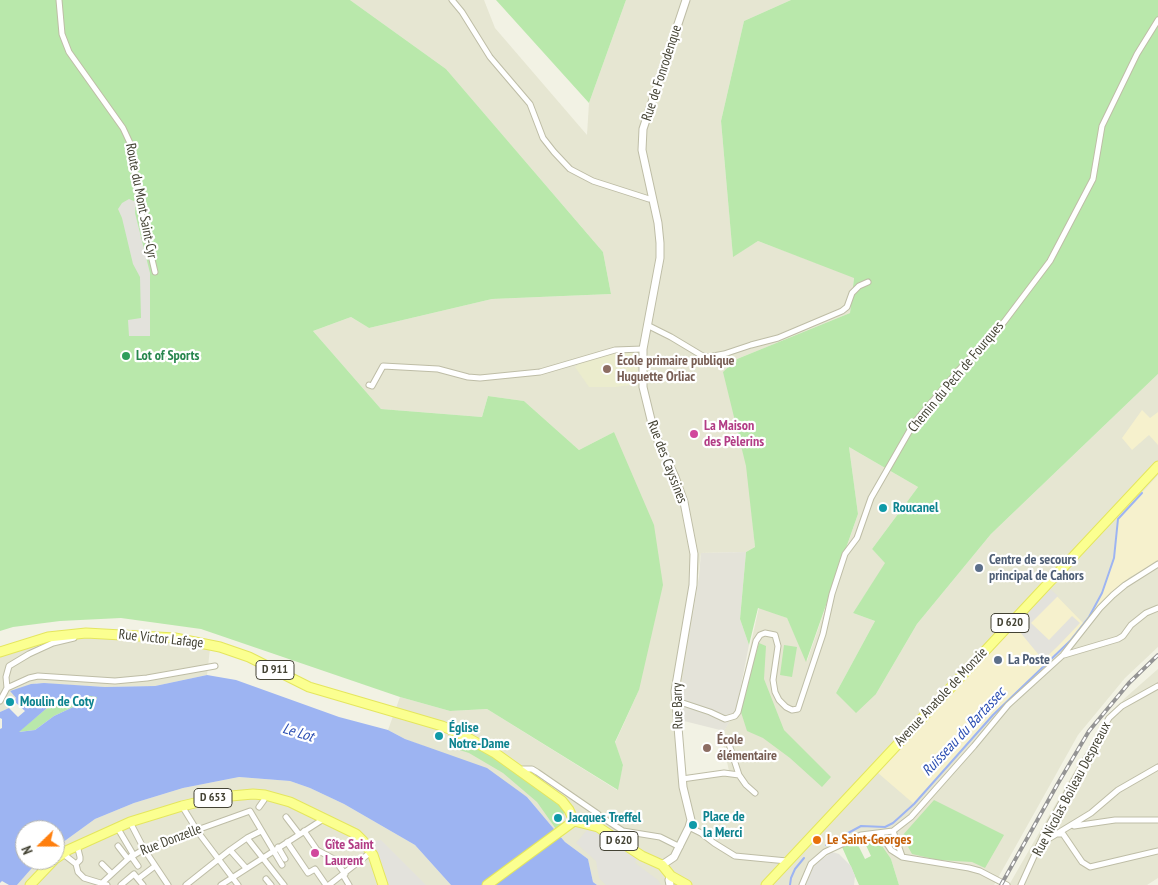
<!DOCTYPE html>
<meta charset="utf-8">
<style>
body{margin:0}
#map{position:relative;width:1158px;height:885px;overflow:hidden;background:#f2f2e4;font-family:"PT Sans Narrow",sans-serif}
canvas{display:block}
.north{position:absolute;left:15px;top:820px;width:50px;height:50px;box-sizing:border-box;background:#fff;border:1px solid #b4b4ae;border-radius:50%;rotate:248deg;font-size:14px;font-weight:700;line-height:20px;text-align:center;color:#444334}
.north::after{content:'';display:block;margin:auto;width:18px;height:22px;background:#ff7f0e;clip-path:polygon(50% 0,100% 100%,50% 72%,0 100%)}
</style>
<div id="map">
<canvas width="1158" height="885"></canvas>
<div class="north">N</div>
</div>
<script>
const c = document.querySelector('canvas').getContext('2d');
c.lineJoin = 'round';
function fillPath(path, color) { c.fillStyle = color; c.fill(path, 'evenodd'); }
const poly = rows => new Path2D(rows.map(r => 'M' + r).join(''));
function strokePath(path, color, width, dash) { c.strokeStyle = color; c.lineWidth = width; c.lineCap = dash ? 'butt' : 'round'; c.setLineDash(dash || []); c.stroke(path); }
function drawText(font, color, halo, rows, align = 'center') {
  c.font = font + ' "PT Sans Narrow",sans-serif'; c.lineWidth = 4.5; c.setLineDash([]); c.textBaseline = 'middle'; c.strokeStyle = halo; c.fillStyle = color; for (const [text, x, y, turn = 0] of rows) {
    c.save(); c.translate(x, y); c.rotate((+turn || 0) * Math.PI / 180); c.textAlign = isNaN(turn) ? turn : align; if (halo) c.strokeText(text, 0, 0); c.fillText(text, 0, 0); c.restore();
  }
}
fillPath(poly([
 [350,0,484,0,495,28,587,135,589,103,626,0,791,0,744,21,721,121,733,256,758,241,854,277,850,313,737,359,755,547,746,552,701,553,680,720,686,776,729,771,721,735,736,711,759,607,787,618,807,661,858,514,849,447,918,487,872,549,886,563,853,613,875,621,836,693,876,694,917,624,991,534,1158,374,1158,647,1125,678,1078,735,994,885,899,885,891,859,863,839,832,852,820,859,814,865,805,885,597,885,593,882,588,859,565,842,527,797,436,751,405,739,388,730,400,697,450,711,487,709,617,790,623,765,615,743,639,690,614,432,579,450,524,401,488,396,482,417,381,409,313,331,351,317,369,328,492,299,611,294,603,252,446,69],
 [84,629,144,630,211,640,207,675,155,686,105,687,37,683,10,691,16,698,9,708,0,712,0,648,31,637,55,631],
 [1158,669,1158,878,1147,885,1009,885,1093,739,1110,715,1125,698],
 [239,777,290,781,310,788,344,804,415,845,451,885,17,885,39,860,55,860,55,848,95,819,134,803,183,788]
]), '#e6e6d2');
fillPath(poly([
 [1142,410,1150,418,1158,412,1158,445,1149,435,1132,450,1122,438],
 [1158,475,1158,562,1130,577,1116,589,1091,613,1102,593,1114,558,1118,519],
 [1049,588,1084,624,1070,641,993,715,914,804,878,773]
]), '#f6f1cd');
fillPath(poly([
 [746,552,740,619,749,645,736,711,724,731,680,720,680,693,699,576,701,553]
]), '#e4e3d9');
fillPath(poly([
 [635,350,637,353,638,384,615,387,589,387,575,367,580,363,607,355]
]), '#ebeccd');
fillPath(poly([
 [0,0,350,0,446,69,603,252,611,294,492,299,369,328,351,317,313,331,381,409,482,417,488,396,524,401,579,450,614,432,654,525,663,585,639,690,615,742,623,765,618,790,487,709,450,711,400,697,201,629,121,618,60,621,13,627,0,631],
 [496,0,626,0,589,103],
 [791,0,1158,0,1158,374,991,534,917,624,876,694,856,713,836,693,875,621,853,613,885,563,872,549,918,487,849,447,858,514,806,662,787,618,758,608,749,645,740,619,746,552,755,547,746,466,723,372,737,359,850,313,854,278,758,241,733,257,721,121,744,21],
 [759,643,766,646,764,679,784,730,831,777,822,787,790,758,763,738,747,731,740,709],
 [784,645,797,647,792,677,780,675],
 [90,696,98,697,96,700,84,702,54,716,35,730,18,732,47,708,60,701],
 [452,741,461,741,489,753,559,804,564,812,561,824,556,829,537,802,503,773,469,753,447,746],
 [934,800,1004,835,985,868,972,862,938,860,912,854,902,836],
 [863,839,878,840,891,859,899,885,859,885,842,847,856,841,865,859,871,856]
]), '#b9e8ab');
fillPath(poly([
 [129,199,136,202,135,213,150,273,150,336,129,336,128,320,141,318,140,277,133,264,122,218,118,209,122,203],
 [1049,588,1058,596,1031,623,1049,640,1072,616,1080,623,1057,647,1043,660,1015,626],
 [588,829,603,835,637,859,635,863,658,880,661,885,606,885,599,878,596,861,576,843],
 [381,840,426,885,387,885,371,842],
 [832,852,839,854,851,866,855,876,854,885,805,885,814,865]
]), '#e3e2dc');
fillPath(poly([
 [207,675,236,680,339,717,388,730,405,739,487,768,527,797,565,842,588,859,593,882,597,885,451,885,415,845,344,804,310,788,290,781,239,777,183,788,134,803,95,819,55,848,55,830,25,830,25,860,39,860,17,885,9,885,2,881,0,883,0,729,2,728,2,719,0,718,0,712,9,708,18,717,25,711,14,701,16,698,10,691,31,684,44,683,105,687,155,686],
 [90,696,97,697,96,700,84,702,54,716,35,730,19,732,47,708,60,701]
]), '#9db4f2');
strokePath(poly([
 [826,845,861,826,885,827,893,823,914,804,993,715,1070,641,1089,617,1102,593,1114,558,1118,519,1142,493],
 [790,885,791,878,795,869,804,858]
]), '#9db4f2', 2);
const minor = poly([
 [59,0,62,34,69,52,123,128,130,143,142,217,155,272],
 [452,0,462,12,490,57,530,104,543,138,554,152,570,169,593,181,649,199,653,199],
 [647,325,671,337,701,355,708,357,724,354,751,345,778,338,842,311,847,307,852,293,859,286,868,282],
 [369,385,372,386,383,366,438,369,468,377,480,378,540,372,615,350,643,349],
 [1064,655,1118,639,1123,636,1131,625,1146,613,1158,608],
 [7,688,29,678,38,676,115,681,147,678,215,666],
 [0,701,7,688,6,677,9,666,29,654,53,643,74,638],
 [676,703,683,703,710,712,725,719,735,716,738,712,756,641,760,635,765,633,775,635,778,646,773,680,775,692,779,700,786,707,792,710,798,709,823,634,832,594,845,554,857,538,871,498,914,423,958,371,1004,322,1050,261,1093,179,1102,126,1137,54,1158,20],
 [729,744,739,775],
 [521,771,523,769,532,769,537,772,598,814],
 [682,779,724,773,739,775,746,785,755,793],
 [182,806,198,832,238,885],
 [259,807,264,800,265,795],
 [286,817,299,834],
 [603,818,623,831,660,837,680,847],
 [130,822,144,849,168,885],
 [1074,826,1115,820,1158,820],
 [117,827,133,854],
 [689,827,701,833,714,843,735,856,787,861],
 [304,831,317,850,334,859,345,874],
 [893,831,902,856],
 [880,833,891,850,902,857,969,868,980,871,1007,885],
 [1056,834,1063,834,1082,862,1090,867,1158,851],
 [247,838,284,885],
 [287,842,308,873,315,869,326,885],
 [1040,844,1091,813,1118,790,1158,767],
 [118,846,128,859],
 [278,847,285,859],
 [230,850,246,868],
 [62,853,76,864,78,872,84,878,107,885],
 [131,856,138,866],
 [76,864,80,860,80,857,77,845],
 [102,864,111,873],
 [343,875,349,885],
 [138,879,143,885],
 [266,879,271,885],
 [102,883,128,859,144,849,250,811,282,865],
 [121,885,134,874,138,879,155,866],
 [186,885,230,850,247,838,261,831],
 [221,885,325,818],
 [329,885,371,852],
 [802,885,811,864,825,852,861,835,893,831,911,817,974,746,1008,705,1063,655,1100,608,1113,595,1125,585,1158,564],
 [1021,885,1045,832,1109,718,1122,706,1158,686]
]);
const tertiary = poly([
 [662,865,674,857,689,827,691,820,683,787,675,691,693,585,694,554,684,502,675,477,654,432,643,387,643,349,660,258,660,243,658,223,642,150,643,129,686,0],
 [670,885,669,880,671,876]
]);
const primary = poly([
 [0,652,48,637,86,633,175,638,220,647,249,657,309,687,442,726,459,733,495,753,562,801,569,810,574,821],
 [574,821,598,827,642,856,662,865,671,876,687,885],
 [55,859,68,850,130,822,182,806,220,797,253,794,265,795,290,802,356,834,363,841,373,855,383,885],
 [30,885,54,860],
 [487,885,574,821],
 [766,885,1158,466]
]);
strokePath(minor, '#bebda6', 7);
strokePath(tertiary, '#bebda6', 9);
strokePath(primary, '#e4e65e', 11);
strokePath(minor, '#fff', 5);
strokePath(tertiary, '#fff', 7);
strokePath(primary, '#fbff90', 9);
const rail = poly([
 [1001,885,1057,785,1089,731,1129,683,1158,655]
]);
strokePath(rail, '#949494', 4);
strokePath(rail, '#fff', 2, [5.5]);
for (const [x, y, r, color] of [
 [126,356,5,"#2e9e5b"],
 [607,369,5,"#8d6e63"],
 [694,434,5,"#d1479c"],
 [883,508,5,"#0f9aa8"],
 [979,568,5,"#5c6f8a"],
 [998,660,5,"#5c6f8a"],
 [10,702,5,"#0f9aa8"],
 [439,736,5,"#0f9aa8"],
 [707,748,5,"#8d6e63"],
 [558,818,5,"#0f9aa8"],
 [693,825,5,"#0f9aa8"],
 [817,840,5,"#e8710a"],
 [315,853,5,"#d1479c"]
]) { const dot = new Path2D(); dot.arc(x, y, r, 0, 2 * Math.PI); c.fillStyle = color; c.fill(dot); strokePath(dot, '#fff', 2); }
for (const [x, y, w] of [
 [1010,623,38],
 [275,670,38],
 [213,798,38],
 [619,841,38]
]) { const box = new Path2D(); box.roundRect(x - w / 2, y - 9.5, w, 19, 4); c.fillStyle = '#fff'; c.fill(box); strokePath(box, '#444334', 1); }
drawText('bold 12px', '#444334', null, [
 ["D 620",1010,623],
 ["D 911",275,670],
 ["D 653",213,798],
 ["D 620",619,841]
]);
drawText('14px', '#444334', '#fff', [
 ["Rue de Fonrodenque",662,73,-72],
 ["Route du Mont Saint-Cyr",141,201,79],
 ["Chemin du Pech de Fourques",956,377,-50],
 ["Rue des Cayssines",667,462,69],
 ["Rue Victor Lafage",161,639,6],
 ["Avenue Anatole de Monzie",941,697,-47],
 ["Rue Barry",678,706,-91],
 ["Rue Nicolas Boileau Despreaux",1072,789,-62],
 ["Rue Donzelle",171,840,-21]
]);
drawText('bold 14px', '#27864d', '#fff', [
 ["Lot of Sports",136,356]
], 'left');
drawText('bold 14px', '#785e54', '#fff', [
 ["École primaire publique",617,361],
 ["Huguette Orliac",617,377],
 ["École",717,740],
 ["élémentaire",717,756]
], 'left');
drawText('bold 14px', '#b23c85', '#fff', [
 ["La Maison",704,426],
 ["des Pèlerins",704,442],
 ["Gîte Saint",325,845],
 ["Laurent",325,861]
], 'left');
drawText('bold 14px', '#0d838f', '#fff', [
 ["Roucanel",893,508],
 ["Moulin de Coty",20,702],
 ["Église",449,728],
 ["Notre-Dame",449,744],
 ["Place de",703,817],
 ["la Merci",703,833],
 ["Jacques Treffel",568,818]
], 'left');
drawText('bold 14px', '#4e5e75', '#fff', [
 ["Centre de secours",989,560],
 ["principal de Cahors",989,576],
 ["La Poste",1008,660]
], 'left');
drawText('bold 14px', '#c56008', '#fff', [
 ["Le Saint-Georges",827,840]
], 'left');
drawText('italic 15px', '#2b4eb2', '#fff', [
 ["Ruisseau du Bartassec",964,732,-47],
 ["Le Lot",298,733,17]
]);
</script>
